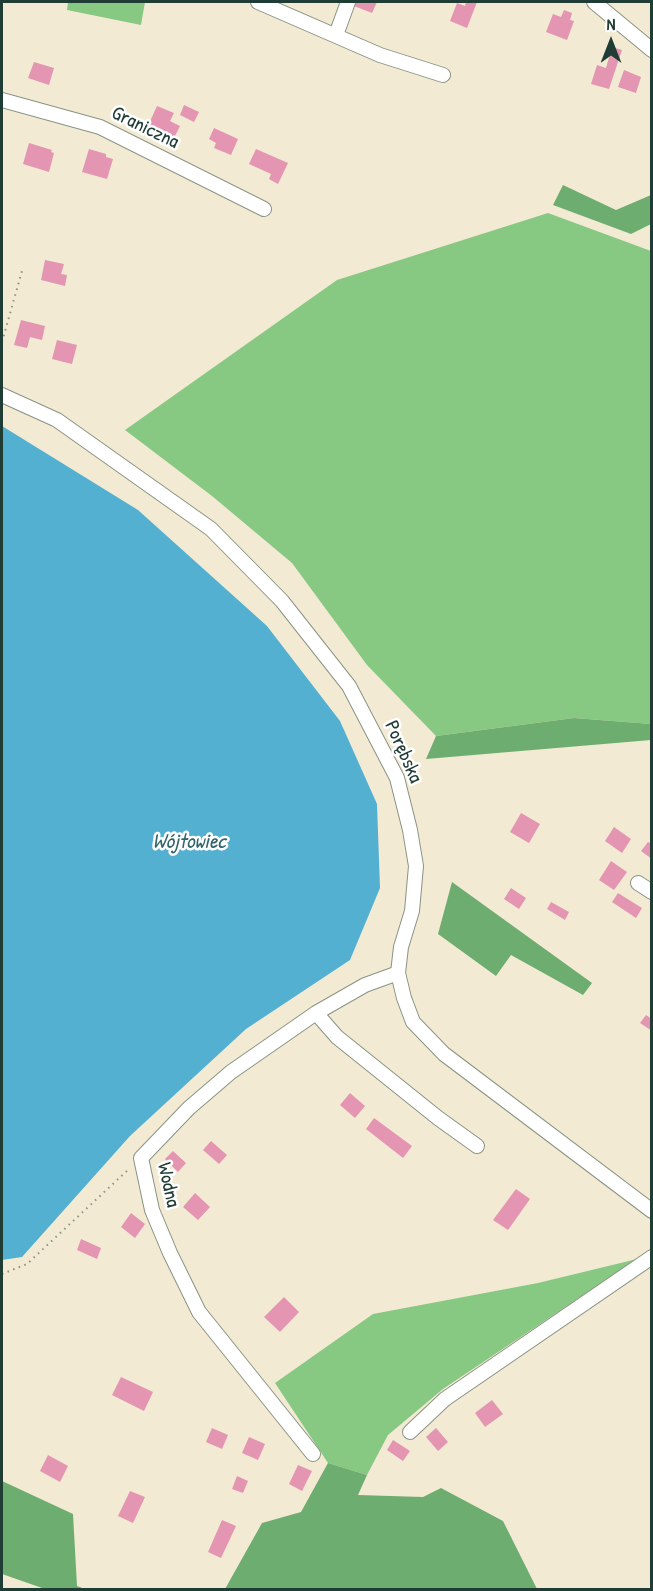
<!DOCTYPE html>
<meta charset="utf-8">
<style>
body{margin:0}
#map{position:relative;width:653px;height:1591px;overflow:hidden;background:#f3ead4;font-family:"Patrick Hand",sans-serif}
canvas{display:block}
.frame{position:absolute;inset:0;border:3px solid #1f3d34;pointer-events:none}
.north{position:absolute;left:581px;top:12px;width:60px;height:60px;-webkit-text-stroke:4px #fff;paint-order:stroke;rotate:0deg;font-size:16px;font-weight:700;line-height:24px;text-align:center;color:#1f3d34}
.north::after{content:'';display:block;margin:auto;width:21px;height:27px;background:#1f3d34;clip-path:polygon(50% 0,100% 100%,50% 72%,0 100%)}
</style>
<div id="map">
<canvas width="653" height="1591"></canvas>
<div class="frame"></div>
<div class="north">N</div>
</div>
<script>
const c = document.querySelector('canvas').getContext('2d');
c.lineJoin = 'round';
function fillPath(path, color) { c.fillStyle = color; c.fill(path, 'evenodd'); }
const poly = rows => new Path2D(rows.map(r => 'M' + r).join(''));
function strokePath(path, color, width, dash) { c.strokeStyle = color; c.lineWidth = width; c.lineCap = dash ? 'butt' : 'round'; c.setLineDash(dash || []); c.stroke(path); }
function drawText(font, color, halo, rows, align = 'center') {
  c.font = font + ' "Patrick Hand",sans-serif'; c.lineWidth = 5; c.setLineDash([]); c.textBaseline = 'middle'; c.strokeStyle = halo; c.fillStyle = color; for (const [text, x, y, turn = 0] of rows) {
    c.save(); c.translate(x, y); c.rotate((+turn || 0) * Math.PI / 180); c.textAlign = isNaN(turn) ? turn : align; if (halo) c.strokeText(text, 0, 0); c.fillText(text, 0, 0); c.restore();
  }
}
fillPath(poly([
 [68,2,145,2,141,25,67,10],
 [548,213,651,251,651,724,574,718,436,736,367,665,292,563,212,496,125,430,337,280],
 [637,1259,443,1389,388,1435,367,1475,328,1463,275,1383,373,1314,538,1283]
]), '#87c982');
fillPath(poly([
 [563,185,616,210,651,195,651,224,631,234,553,205],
 [574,718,651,724,651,740,426,759,436,736],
 [452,882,592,983,583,995,511,955,496,976,438,934],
 [328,1463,367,1475,358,1495,423,1497,441,1488,503,1521,537,1589,225,1589,262,1523,301,1512],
 [2,1481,73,1514,77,1586,85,1589,45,1589,2,1574]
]), '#6dad70');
fillPath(poly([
 [2,426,138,510,267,626,340,721,377,804,380,888,350,960,246,1029,130,1136,22,1257,2,1260]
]), '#53b0d1');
fillPath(poly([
 [356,2,377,2,372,13,354,6],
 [466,2,477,2,467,28,450,21,457,3,465,6],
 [564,10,572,13,570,20,574,21,567,40,546,32,553,14,561,17],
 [612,47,622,50,609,89,591,84,597,65,606,68],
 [34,62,54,68,49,85,28,78],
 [624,70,641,77,636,93,618,87],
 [184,105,199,112,194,122,180,115],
 [157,106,174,113,170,121,180,126,172,142,146,130],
 [214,128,238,139,231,155,214,148,216,143,209,139],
 [29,143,52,150,51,152,54,153,49,172,23,164],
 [89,149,106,154,106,157,113,159,107,179,82,172],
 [256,149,288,163,278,184,269,179,271,174,249,164],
 [45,260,64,264,61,274,67,275,65,286,41,280],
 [21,320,45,326,42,340,30,337,27,348,14,345],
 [57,340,77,345,72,364,52,359],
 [521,813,540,824,529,843,510,832],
 [614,827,631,839,622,853,605,841],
 [648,842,652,844,652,859,641,851],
 [611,861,627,872,614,890,599,880],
 [511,888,526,898,519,909,504,899],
 [618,893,642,908,636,918,612,902],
 [551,902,569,912,565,920,547,909],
 [646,1015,652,1019,652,1031,640,1023],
 [350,1093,365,1106,355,1118,340,1105],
 [374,1118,412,1146,403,1158,366,1129],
 [211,1141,227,1155,219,1164,203,1150],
 [173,1151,186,1163,178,1172,165,1159],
 [516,1189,530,1199,508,1230,493,1220],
 [195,1193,210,1207,198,1220,183,1207],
 [131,1213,145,1224,135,1238,121,1227],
 [81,1239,101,1248,97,1259,77,1250],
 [284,1297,299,1312,280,1332,264,1317],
 [121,1377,153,1392,144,1411,112,1395],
 [492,1400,503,1414,485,1427,475,1413],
 [212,1428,228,1435,222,1449,206,1442],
 [436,1428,448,1442,438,1451,426,1437],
 [249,1437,265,1444,258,1460,242,1453],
 [393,1440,410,1451,403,1461,387,1450],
 [48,1455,68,1466,60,1482,40,1471],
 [298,1465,312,1471,302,1491,289,1484],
 [237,1476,248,1481,243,1493,232,1489],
 [130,1491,145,1497,133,1523,118,1516],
 [222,1520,236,1526,221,1558,208,1552]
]), '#e495b2');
const minor = poly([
 [258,2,380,55,443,75],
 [594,2,652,50],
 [336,35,348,2],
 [2,100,100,127,264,209],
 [2,395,57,420,211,529,282,601,349,686,397,778,410,830,416,866,412,911,401,947,398,973,404,998,413,1022,444,1054,652,1211],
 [638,883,652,892],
 [316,1013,337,1037,438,1118,477,1146],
 [410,1432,445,1399,652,1257],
 [313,1454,199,1312,170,1253,152,1210,141,1158,189,1108,231,1072,316,1013,365,985,398,973]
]);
strokePath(minor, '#899484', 16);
strokePath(poly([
 [2,342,22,271],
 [2,1274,27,1264,130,1168]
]), '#899484', 2, [1.5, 4.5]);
strokePath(minor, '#fff', 14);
drawText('20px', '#1f3d34', '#fff', [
 ["Graniczna",145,128,26],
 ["Porębska",403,752,66],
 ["Wodna",168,1185,77]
]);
drawText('italic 21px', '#31656b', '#fff', [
 ["Wójtowiec",189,842]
]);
</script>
